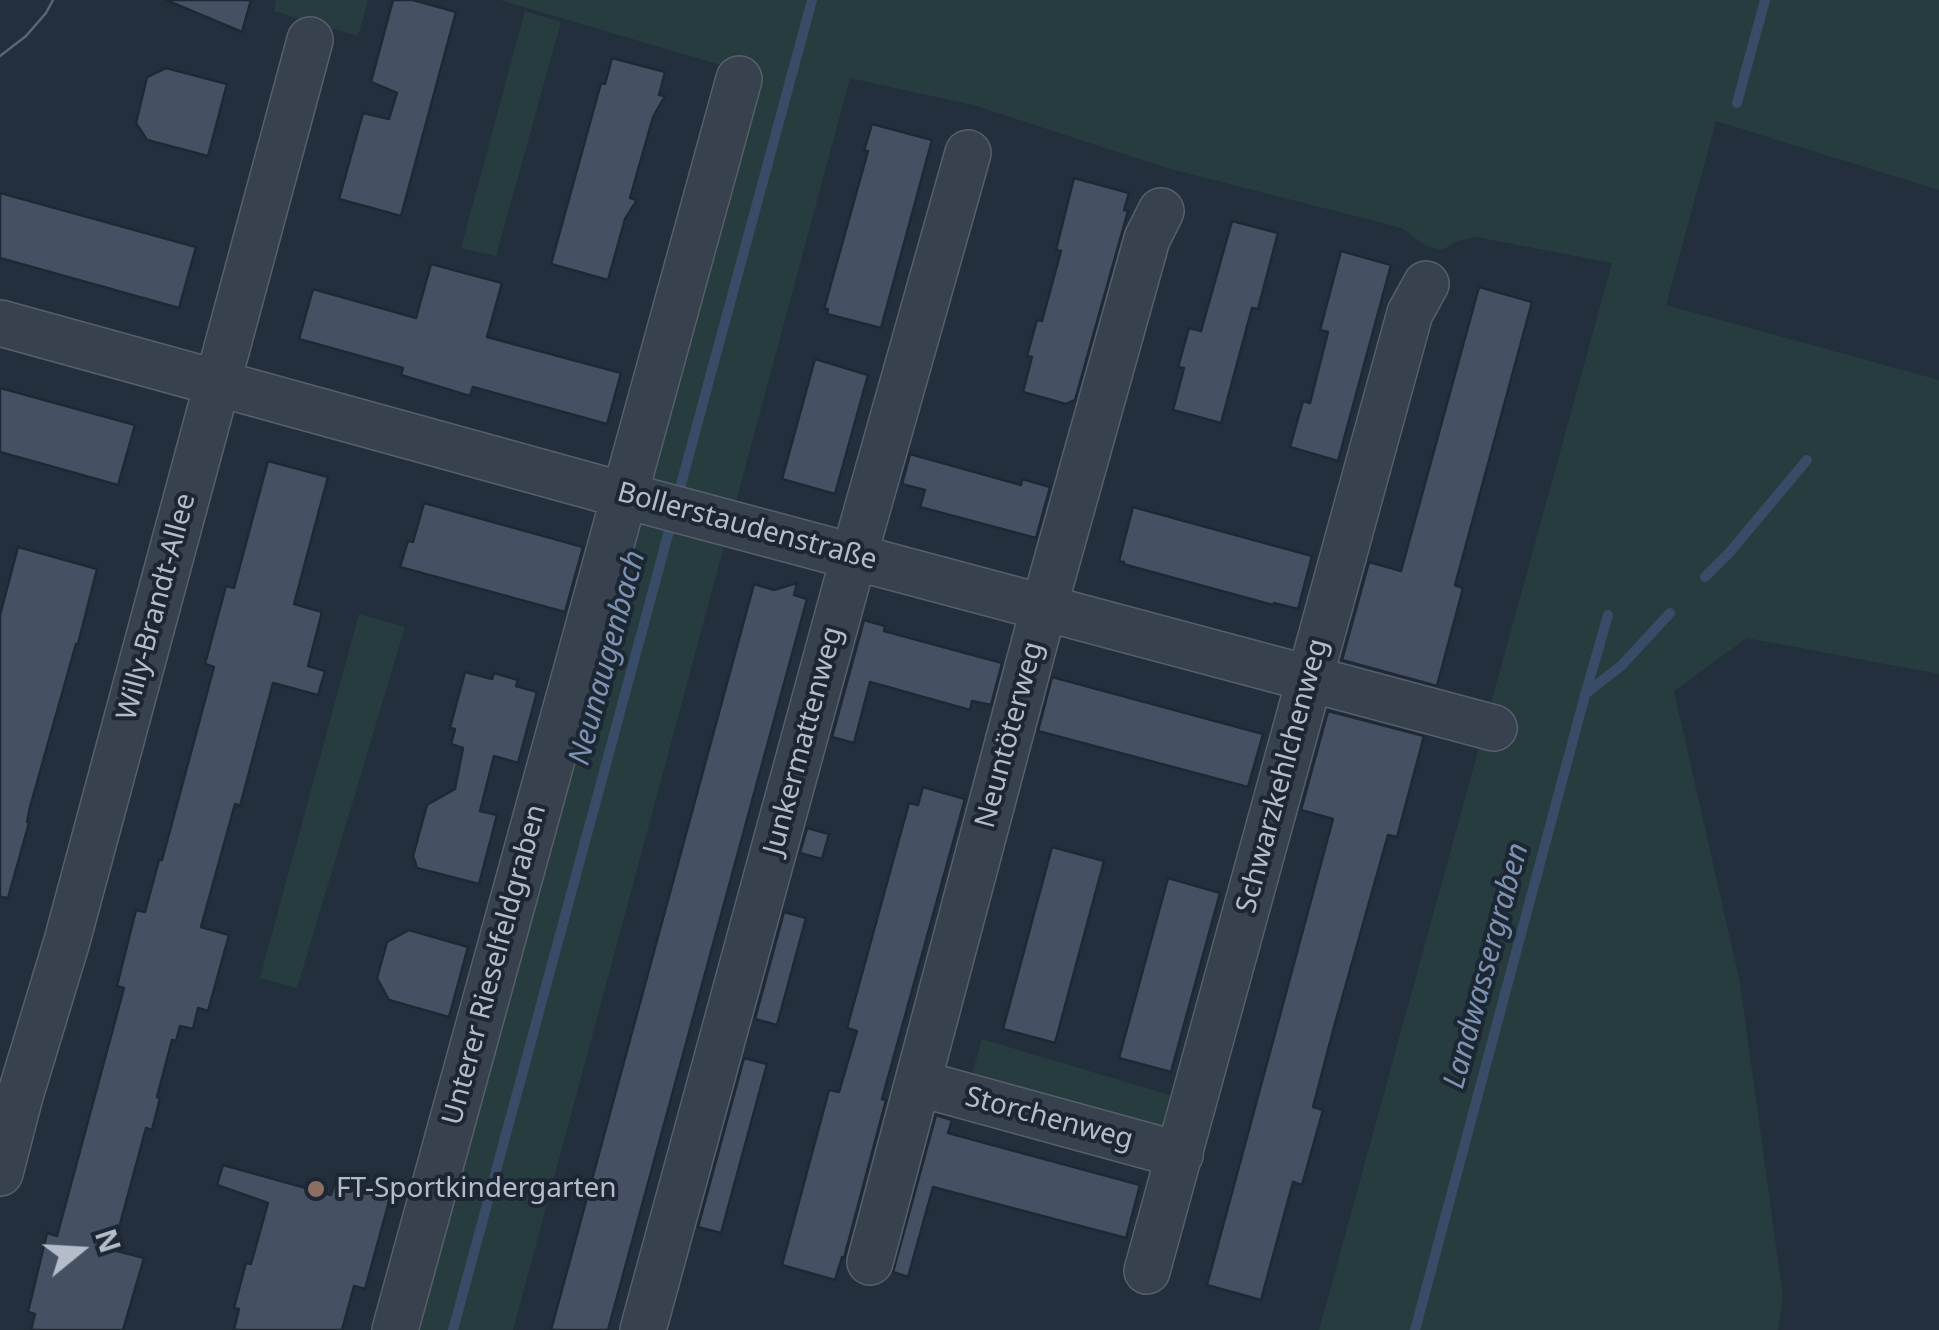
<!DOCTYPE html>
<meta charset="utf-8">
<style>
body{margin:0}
#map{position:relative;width:1939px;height:1330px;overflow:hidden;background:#242f3e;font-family:"Noto Sans",sans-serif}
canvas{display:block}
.north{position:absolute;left:30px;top:1200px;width:100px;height:100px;-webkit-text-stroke:8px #1d2633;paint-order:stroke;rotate:72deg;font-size:28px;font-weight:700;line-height:40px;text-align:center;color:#b4bcc9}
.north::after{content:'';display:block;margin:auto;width:35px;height:45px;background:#b4bcc9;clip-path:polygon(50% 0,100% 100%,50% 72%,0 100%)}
</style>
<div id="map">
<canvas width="1939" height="1330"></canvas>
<div class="north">N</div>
</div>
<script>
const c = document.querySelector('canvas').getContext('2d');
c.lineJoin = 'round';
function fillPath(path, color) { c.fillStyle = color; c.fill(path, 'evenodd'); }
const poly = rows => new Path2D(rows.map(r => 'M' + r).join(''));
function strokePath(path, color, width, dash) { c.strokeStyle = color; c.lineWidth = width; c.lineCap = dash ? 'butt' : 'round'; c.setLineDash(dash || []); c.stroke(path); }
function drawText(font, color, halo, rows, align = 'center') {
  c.font = font + ' "Noto Sans",sans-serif'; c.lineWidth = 8; c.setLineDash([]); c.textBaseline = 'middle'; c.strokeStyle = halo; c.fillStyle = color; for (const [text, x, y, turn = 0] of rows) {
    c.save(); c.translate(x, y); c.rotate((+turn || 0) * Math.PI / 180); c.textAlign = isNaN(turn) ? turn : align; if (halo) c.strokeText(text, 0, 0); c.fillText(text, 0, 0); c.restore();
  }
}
fillPath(poly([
 [276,0,368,0,358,36,274,11],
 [500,0,1939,0,1939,190,1716,121,1666,305,1939,380,1939,674,1747,638,1674,691,1740,983,1783,1297,1778,1330,1319,1330,1612,263,1476,237,1458,241,1442,250,1426,246,1402,228,1167,168,973,105,850,78,513,1330,413,1330,734,69],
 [525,11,561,22,496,256,461,248],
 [359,614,405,627,297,988,260,978],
 [982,1039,1176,1097,1170,1121,1162,1127,971,1077]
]), '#263c3f');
strokePath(poly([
 [1737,103,1765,0],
 [677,499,812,0],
 [1705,577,1729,553,1807,460],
 [1585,694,1622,665,1670,613],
 [453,1330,672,520],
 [1415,1330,1585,695,1608,615]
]), '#394c67', 10);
const building = poly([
 [166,0,251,0,242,32,166,0],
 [393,0,413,0,456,12,401,216,339,199,363,113,389,119,397,93,371,82,393,0],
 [612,58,665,72,659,95,665,96,653,117,630,198,637,200,625,219,608,280,551,264,601,83,605,84,612,58],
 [166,68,227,84,208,156,147,140,136,123,147,77,166,68],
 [872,124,932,140,881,328,827,314,828,309,824,309,868,151,864,151,872,124],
 [1074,178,1129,193,1124,210,1128,211,1075,400,1066,404,1023,392,1032,357,1027,356,1037,320,1042,321,1061,251,1056,250,1074,178],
 [0,193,196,247,179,308,0,258,0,193],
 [1232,221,1278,233,1258,309,1252,308,1221,423,1173,410,1184,368,1178,367,1189,328,1201,331,1232,221],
 [1341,251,1391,265,1338,461,1290,447,1303,401,1310,403,1328,332,1320,330,1341,251],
 [431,264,502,283,487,337,621,373,607,424,473,387,470,396,401,375,403,368,299,339,313,289,416,318,431,264],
 [1479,287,1532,302,1455,585,1463,588,1437,686,1342,660,1369,562,1401,571,1479,287],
 [815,359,868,375,835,494,782,479,815,359],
 [0,388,135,425,118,485,0,452,0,388],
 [910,454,1021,485,1022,479,1050,487,1036,538,920,507,925,490,902,484,910,454],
 [268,461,328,477,294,604,322,612,308,666,325,671,318,695,273,683,240,806,235,804,201,927,229,935,208,1011,198,1008,193,1029,180,1026,176,1041,172,1040,157,1097,160,1098,152,1130,146,1128,113,1250,144,1258,123,1330,31,1330,35,1314,28,1312,47,1233,57,1236,124,988,117,986,136,910,145,912,159,860,162,860,214,667,205,664,226,586,234,588,268,461],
 [424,503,583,547,565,612,400,567,408,541,413,542,424,503],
 [1133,507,1312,556,1298,609,1274,603,1273,605,1123,564,1124,562,1119,561,1133,507],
 [18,547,97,569,78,644,76,644,30,807,27,822,29,823,8,898,0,897,0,615,18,547],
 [797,583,794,595,807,599,608,1330,551,1330,754,584,774,590,797,583],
 [864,620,885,626,884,631,1002,663,991,705,972,701,970,710,870,682,854,743,832,737,864,620],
 [465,672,492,679,494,673,518,680,516,686,537,692,518,763,494,756,480,811,497,815,479,884,417,868,413,856,427,805,455,789,463,748,451,744,455,729,450,728,465,672],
 [1052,677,1263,734,1248,787,1038,731,1052,677],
 [1328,711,1424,736,1397,837,1388,835,1334,1027,1313,1107,1323,1110,1302,1185,1293,1182,1261,1300,1207,1285,1333,819,1301,810,1328,711],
 [923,787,965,799,882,1099,886,1100,844,1258,842,1257,835,1280,782,1265,829,1090,839,1092,857,1031,847,1028,909,803,918,805,923,787],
 [807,828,829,834,822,859,800,853,807,828],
 [1052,847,1104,861,1055,1043,1003,1029,1052,847],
 [1168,878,1220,893,1171,1072,1119,1058,1168,878],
 [784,912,806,918,777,1025,755,1019,784,912],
 [409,930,468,947,449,1017,389,1000,377,978,387,942,409,930],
 [744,1058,767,1064,721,1233,698,1227,744,1058],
 [936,1115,952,1120,948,1133,1140,1185,1126,1238,933,1187,908,1277,893,1272,936,1115],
 [223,1165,331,1195,335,1182,390,1198,365,1289,354,1286,342,1330,234,1330,239,1309,234,1308,246,1263,251,1264,268,1203,217,1185,223,1165]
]);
fillPath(building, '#455162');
strokePath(building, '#1f2835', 2.5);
const minor = poly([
 [0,323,623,495,1494,728],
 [918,1083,1180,1155],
 [0,1173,20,1096,67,941,310,40],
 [870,1262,1044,607,1147,239,1161,211],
 [1147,1271,1410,313,1426,284],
 [395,1330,739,79],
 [643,1330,854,556,968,153]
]);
strokePath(minor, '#565f6c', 48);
strokePath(minor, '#38414e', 45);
strokePath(poly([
 [0,56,26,36,46,13,53,0]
]), '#5a6575', 2.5);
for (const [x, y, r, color] of [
 [316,1189,10,"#8d6e63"]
]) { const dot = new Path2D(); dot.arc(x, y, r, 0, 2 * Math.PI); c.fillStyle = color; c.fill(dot); strokePath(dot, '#1d2633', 4); }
drawText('28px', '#b4bcc9', '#1d2633', [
 ["Bollerstaudenstraße",747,527,15],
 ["Willy-Brandt-Allee",157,607,-75],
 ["Neuntöterweg",1010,735,-75],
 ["Junkermattenweg",804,741,-75],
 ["Schwarzkehlchenweg",1283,776,-75],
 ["Unterer Rieselfeldgraben",495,965,-75],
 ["Storchenweg",1049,1119,15]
]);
drawText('28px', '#b4bcc9', '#1d2633', [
 ["FT-Sportkindergarten",336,1189]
], 'left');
drawText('italic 30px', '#7c92b1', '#1d2633', [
 ["Neunaugenbach",608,658,-75],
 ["Landwassergraben",1487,966,-75]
]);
</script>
